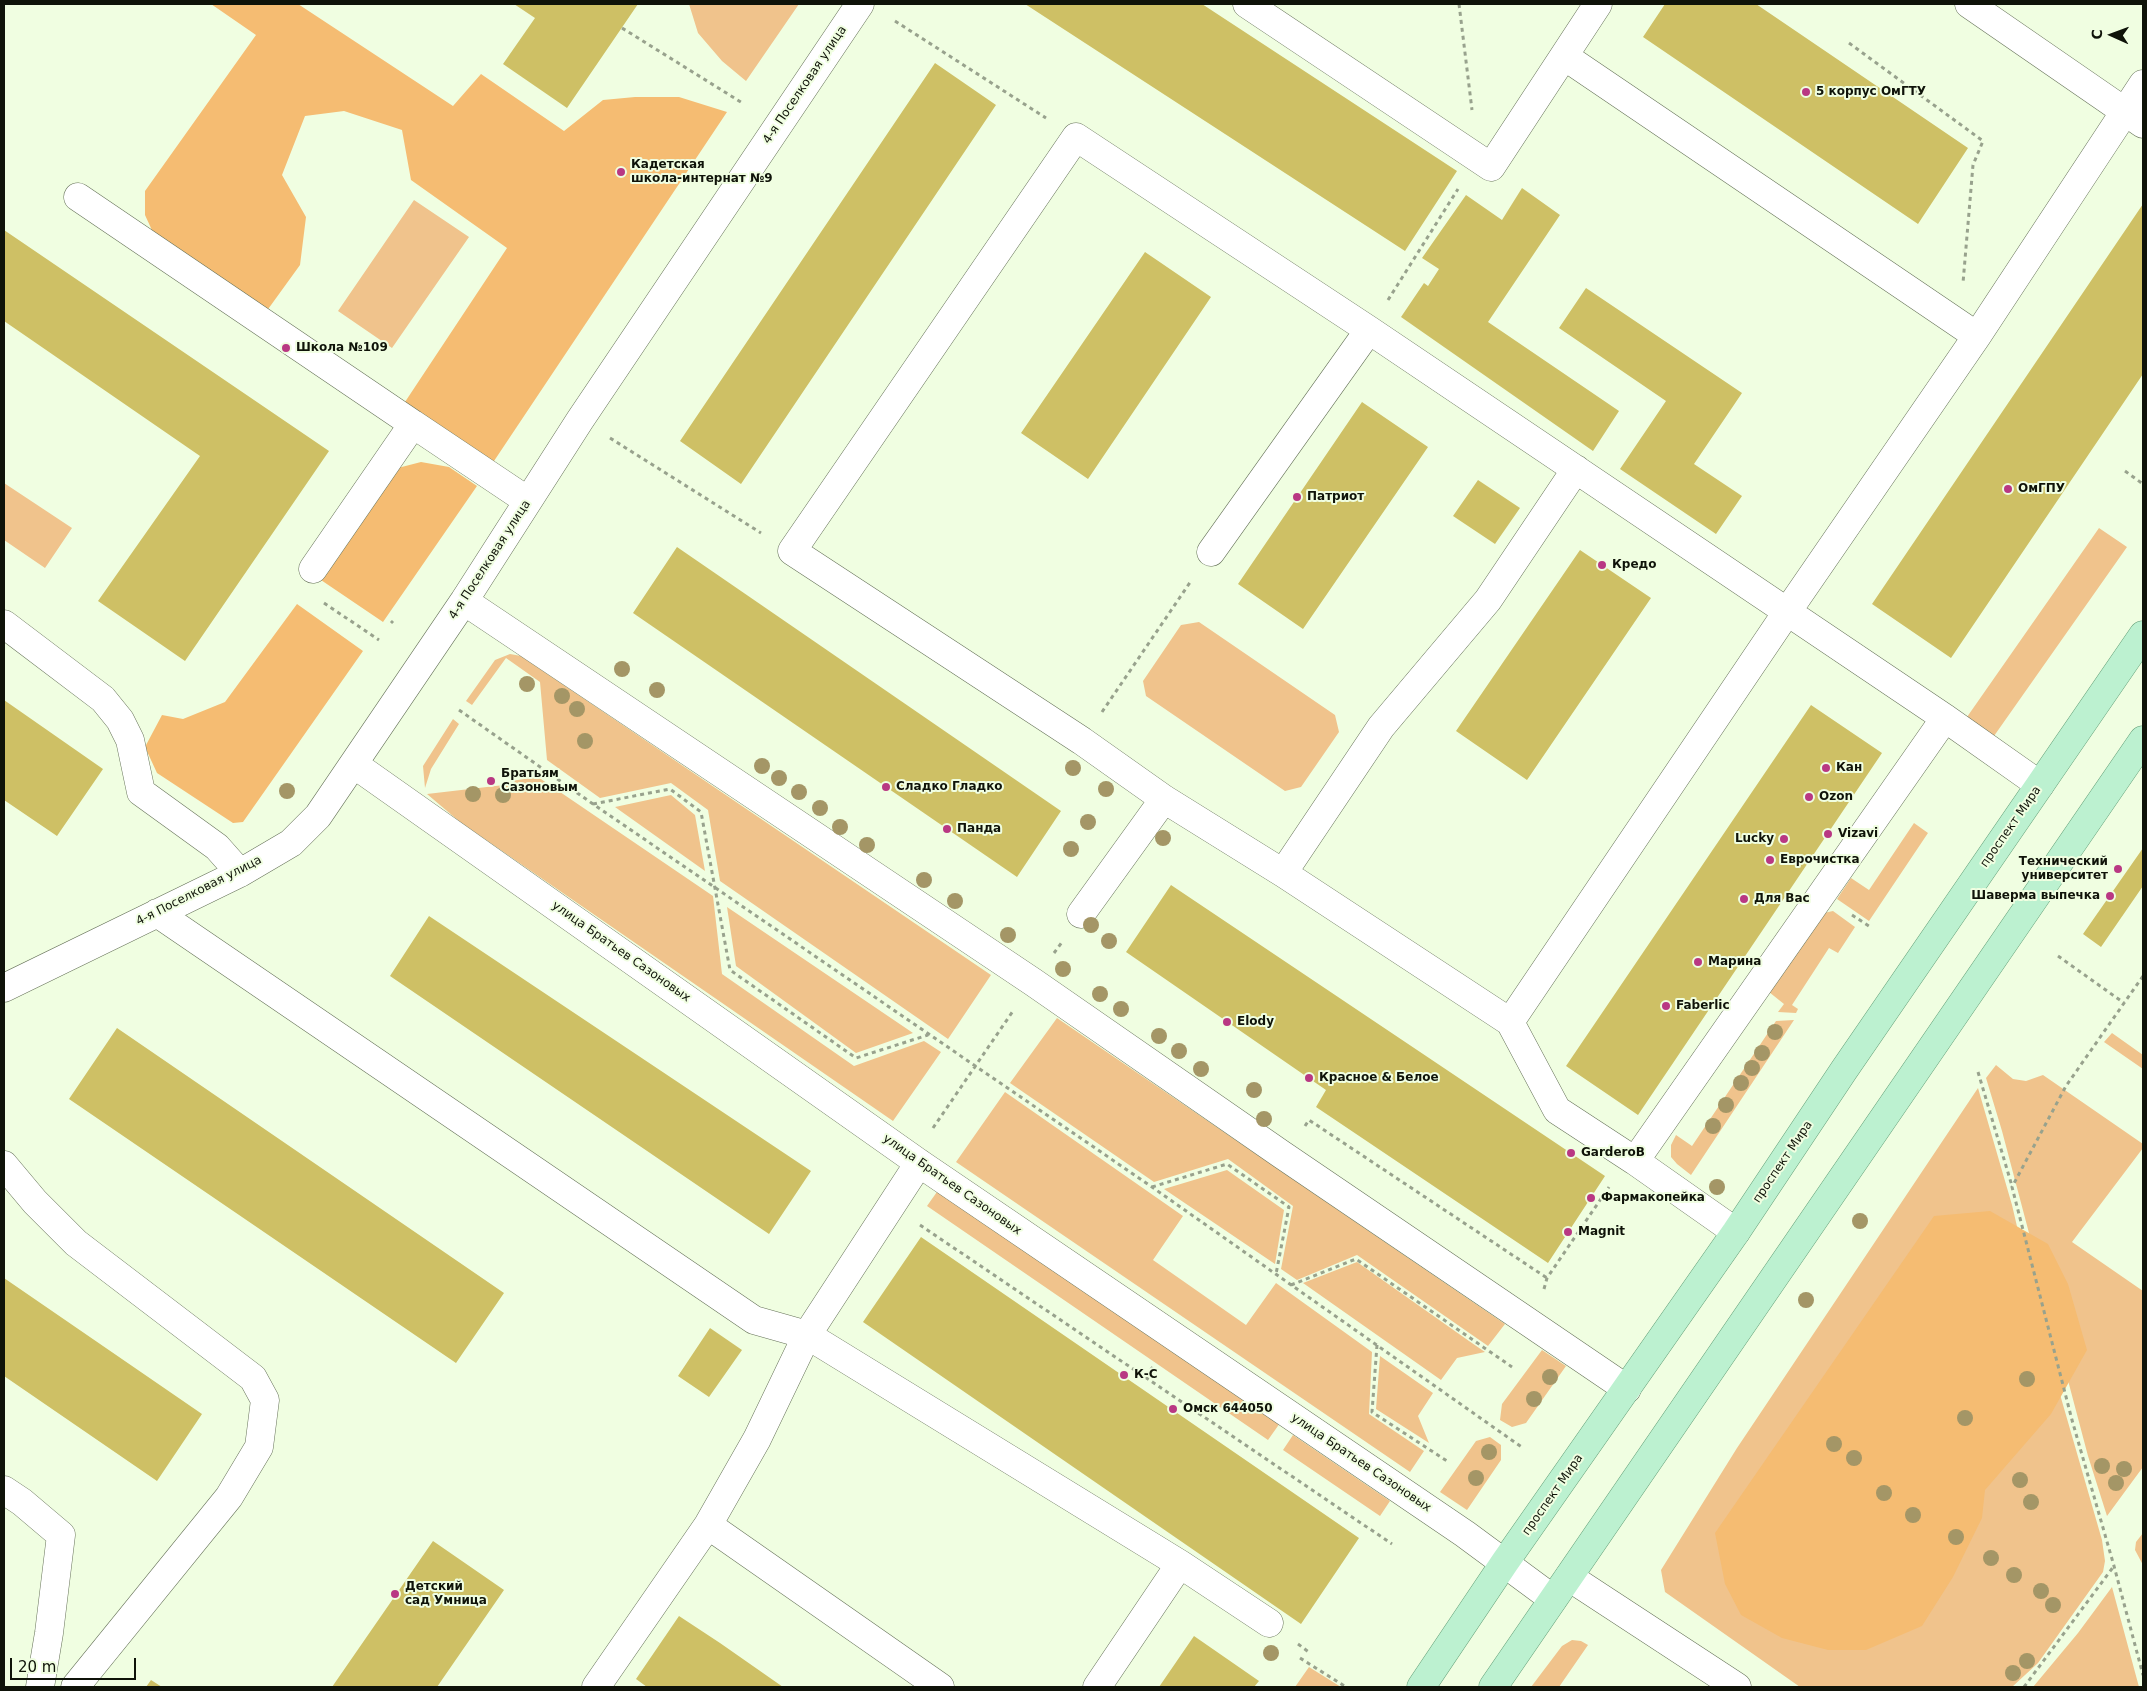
<!DOCTYPE html>
<meta charset="utf-8">
<style>
body{margin:0}
#map{position:relative;width:2147px;height:1691px;overflow:hidden;background:#f0fee1;font-family:"DejaVu Sans",sans-serif}
canvas{display:block}
.frame{position:absolute;inset:0;border:5px solid #0f1309;pointer-events:none}
.north{position:absolute;left:2087px;top:10px;width:50px;height:50px;-webkit-text-stroke:4px #f0fee1;paint-order:stroke;rotate:272deg;font-size:14px;font-weight:700;line-height:20px;text-align:center;color:#0f1309}
.north::after{content:'';display:block;margin:auto;width:18px;height:22px;background:#0f1309;clip-path:polygon(50% 0,100% 100%,50% 72%,0 100%)}
.scale{position:absolute;left:10px;top:1658px;width:126px;height:22px;box-sizing:border-box;border:2px solid #0f1309;border-top:0;padding-left:6px;font-size:15px;line-height:18px;white-space:nowrap;color:#0f1309;-webkit-text-stroke:4px #f0fee1;paint-order:stroke}
</style>
<div id="map">
<canvas width="2147" height="1691"></canvas>
<div class="frame"></div>
<div class="north">С</div>
<div class="scale">20 m</div>
</div>
<script>
const c = document.querySelector('canvas').getContext('2d');
c.lineJoin = 'round';
function fillPath(path, color) { c.fillStyle = color; c.fill(path, 'evenodd'); }
const poly = rows => new Path2D(rows.map(r => 'M' + r).join(''));
function strokePath(path, color, width, dash) { c.strokeStyle = color; c.lineWidth = width; c.lineCap = dash ? 'butt' : 'round'; c.setLineDash(dash || []); c.stroke(path); }
function drawText(font, color, halo, rows, align = 'center') {
  c.font = font + ' "DejaVu Sans",sans-serif'; c.lineWidth = 4; c.setLineDash([]); c.textBaseline = 'middle'; c.strokeStyle = halo; c.fillStyle = color; for (const [text, x, y, turn = 0] of rows) {
    c.save(); c.translate(x, y); c.rotate((+turn || 0) * Math.PI / 180); c.textAlign = isNaN(turn) ? turn : align; if (halo) c.strokeText(text, 0, 0); c.fillText(text, 0, 0); c.restore();
  }
}
fillPath(poly([
 [689,4,799,4,746,81,722,61,698,33],
 [414,200,469,237,392,348,338,311],
 [4,483,72,528,45,568,4,540],
 [2099,528,2127,547,1994,736,1967,717],
 [1199,622,1335,715,1339,732,1301,787,1285,791,1146,696,1143,681,1181,625],
 [510,654,521,656,991,975,948,1039,720,881,708,810,671,783,600,798,547,760,540,682,506,658,472,705,466,701,495,660],
 [453,719,459,724,431,769,425,788,423,766],
 [538,777,713,896,722,974,854,1066,924,1041,941,1052,893,1121,460,822,427,794,504,785,504,782],
 [671,795,695,815,705,871,615,807],
 [1914,823,1928,833,1869,921,1837,899,1851,878,1869,890],
 [727,907,913,1033,856,1053,736,966],
 [1833,911,1855,927,1838,953,1829,948,1792,1005,1798,1009,1796,1013,1778,1012,1784,1004,1769,992,1824,913],
 [1057,1018,1505,1324,1488,1346,1357,1255,1297,1280,1281,1269,1293,1206,1228,1159,1154,1182,1010,1083],
 [1794,1020,1691,1175,1677,1164,1671,1157,1671,1145,1676,1135,1692,1146,1776,1021],
 [2112,1033,2143,1055,2143,1069,2104,1042],
 [1996,1065,2013,1079,2026,1081,2043,1075,2143,1144,2143,1148,2072,1242,2143,1291,2143,1467,2107,1516,2088,1456,2002,1131,1986,1078],
 [1978,1088,2012,1205,2040,1325,2102,1540,2105,1561,2103,1572,2038,1663,2012,1687,1800,1687,1665,1592,1661,1570,1737,1448],
 [1005,1092,1183,1216,1153,1260,1246,1325,1276,1283,1372,1352,1369,1414,1424,1451,1410,1472,956,1162],
 [1227,1170,1284,1210,1275,1264,1164,1189],
 [939,1189,1280,1423,1268,1440,927,1206],
 [1357,1262,1469,1341,1485,1352,1457,1358,1441,1380,1303,1283],
 [1542,1350,1566,1366,1526,1423,1512,1427,1500,1420,1502,1404],
 [1380,1356,1433,1393,1418,1416,1429,1443,1376,1409],
 [1293,1435,1390,1501,1380,1516,1283,1450],
 [1490,1437,1501,1445,1501,1460,1467,1510,1440,1492,1476,1441],
 [2143,1533,2143,1565,2135,1550,2136,1542],
 [2112,1587,2139,1687,2033,1687,2078,1633],
 [1572,1640,1581,1641,1588,1645,1559,1687,1531,1687,1562,1646],
 [1309,1667,1341,1687,1295,1687]
]), '#f0c38c');
fillPath(poly([
 [211,4,298,4,453,106,481,74,564,131,603,100,635,97,679,97,727,112,492,464,403,405,507,248,411,180,402,130,344,111,305,116,282,175,306,217,300,265,266,312,156,239,145,215,145,191,256,35],
 [421,462,449,467,477,486,383,622,318,578,394,469],
 [297,604,363,651,243,822,233,823,157,773,145,747,162,715,183,719,225,702],
 [1990,1211,2048,1244,2068,1284,2087,1350,2051,1414,1985,1490,1982,1518,1953,1577,1922,1626,1866,1650,1828,1650,1782,1638,1741,1615,1725,1584,1715,1533,1934,1216]
]), '#f5bc72');
fillPath(poly([
 [514,4,638,4,567,108,503,64,535,18],
 [1025,4,1202,4,1457,171,1405,251],
 [1665,4,1756,4,1968,148,1918,224,1643,37],
 [935,63,996,105,741,484,680,441],
 [1522,188,1560,215,1488,322,1619,411,1593,451,1401,317,1424,283,1428,286,1439,269,1422,258,1466,195,1502,220],
 [2143,204,2143,374,1951,658,1872,604],
 [4,230,329,451,185,661,98,601,200,456,4,321],
 [1145,252,1211,297,1088,479,1021,433],
 [1586,288,1742,393,1694,464,1742,496,1716,534,1620,469,1666,401,1559,328],
 [1362,402,1428,447,1303,629,1238,584],
 [1478,480,1520,508,1495,544,1453,516],
 [677,547,1061,811,1017,877,633,613],
 [1580,550,1651,598,1527,780,1456,731],
 [4,700,103,769,57,836,4,800],
 [1811,705,1882,753,1638,1115,1566,1066],
 [2143,848,2143,886,2101,947,2083,934],
 [1171,885,1605,1176,1548,1263,1316,1107,1326,1090,1126,952],
 [429,916,811,1171,769,1234,390,976],
 [117,1028,504,1293,456,1363,69,1099],
 [921,1237,1359,1538,1301,1624,863,1322],
 [4,1278,202,1414,157,1481,4,1376],
 [710,1328,742,1350,709,1397,678,1376],
 [433,1541,504,1590,437,1687,332,1687],
 [679,1616,720,1643,783,1687,647,1687,636,1679],
 [1194,1636,1259,1681,1254,1687,1159,1687],
 [151,1680,162,1687,146,1687]
]), '#cec065');
const minor = poly([
 [1247,4,1491,167,1598,4],
 [1969,4,2143,124],
 [1564,56,1977,336],
 [78,197,413,424],
 [1211,552,1369,330],
 [313,569,413,424,528,501],
 [464,601,1033,982,1281,1154,1627,1389],
 [4,624,103,699,120,720,130,740,141,792,217,847,240,873],
 [355,765,919,1163,1465,1534,1553,1599],
 [1283,873,1381,727,1488,600,1576,469],
 [157,913,754,1320,807,1335,1180,1564],
 [1081,914,1164,799],
 [4,988,240,873,291,843,318,816,464,601,580,420,860,4],
 [1510,1022,1787,612,1977,336,2143,84],
 [1635,1161,1945,718],
 [4,1165,35,1202,76,1243,253,1378,265,1400,259,1447,229,1497,75,1687],
 [1736,1232,1635,1161,1557,1110,1510,1022,1283,873,1164,799,1082,741,792,551,1076,137,1369,330,1945,718,2040,785],
 [4,1490,22,1502,61,1535,49,1633,40,1687],
 [708,1525,940,1687],
 [1569,1577,1737,1687],
 [596,1687,708,1525,757,1439,807,1335,919,1163],
 [1097,1687,1180,1564,1269,1623]
]);
const major = poly([
 [1421,1687,1505,1562,1736,1232,1844,1070,2143,635],
 [1493,1687,2143,740]
]);
strokePath(minor, '#667259', 29);
strokePath(major, '#629d76', 29);
strokePath(poly([
 [1459,4,1472,110],
 [895,21,1046,118],
 [622,28,744,104],
 [1849,43,1983,141,1973,165,1963,283],
 [1388,300,1458,189],
 [610,438,761,533],
 [2125,471,2143,484],
 [324,603,379,640],
 [391,623,393,621],
 [459,710,593,804,1152,1187,1523,1448],
 [1102,712,1191,581],
 [593,804,670,789,701,812,730,970,856,1058,928,1035],
 [1852,915,1872,928],
 [1054,953,1062,942],
 [2058,956,2124,1003],
 [2143,976,2066,1086,2012,1187,2072,1420,2114,1566,2143,1675],
 [1978,1072,2012,1186],
 [1305,1126,1309,1120,1547,1278],
 [933,1128,1013,1011],
 [1152,1187,1227,1164,1289,1207,1276,1274],
 [920,1225,1392,1544],
 [1291,1285,1356,1259,1512,1367],
 [1544,1289,1547,1278,1609,1187],
 [1377,1345,1372,1412,1447,1461],
 [1146,1377,1154,1365],
 [1298,1644,1310,1653],
 [1300,1658,1346,1687],
 [2024,1687,2114,1566]
]), '#98a28d', 3, [4, 4]);
strokePath(minor, '#fff', 28);
strokePath(major, '#bcf1d0', 28);
c.fillStyle = '#a49666';
for (const [x, y] of [
 [622,669],
 [527,684],
 [657,690],
 [562,696],
 [577,709],
 [585,741],
 [762,766],
 [1073,768],
 [779,778],
 [1106,789],
 [287,791],
 [799,792],
 [473,794],
 [503,795],
 [820,808],
 [1088,822],
 [840,827],
 [1163,838],
 [867,845],
 [1071,849],
 [924,880],
 [955,901],
 [1091,925],
 [1008,935],
 [1109,941],
 [1063,969],
 [1100,994],
 [1121,1009],
 [1775,1032],
 [1159,1036],
 [1179,1051],
 [1762,1053],
 [1752,1068],
 [1201,1069],
 [1741,1083],
 [1254,1090],
 [1726,1105],
 [1264,1119],
 [1713,1126],
 [1717,1187],
 [1860,1221],
 [1806,1300],
 [1550,1377],
 [2027,1379],
 [1534,1399],
 [1965,1418],
 [1834,1444],
 [1489,1452],
 [1854,1458],
 [2102,1466],
 [2124,1469],
 [1476,1478],
 [2020,1480],
 [2116,1483],
 [1884,1493],
 [2031,1502],
 [1913,1515],
 [1956,1537],
 [1991,1558],
 [2014,1575],
 [2041,1591],
 [2053,1605],
 [1271,1653],
 [2027,1661],
 [2013,1673]
]) { c.beginPath(); c.arc(x, y, 8, 0, 2 * Math.PI); c.fill(); }
for (const [x, y, r, color] of [
 [1806,92,5,"#b93883"],
 [621,172,5,"#b93883"],
 [286,348,5,"#b93883"],
 [2008,489,5,"#b93883"],
 [1297,497,5,"#b93883"],
 [1602,565,5,"#b93883"],
 [1826,768,5,"#b93883"],
 [491,781,5,"#b93883"],
 [886,787,5,"#b93883"],
 [1809,797,5,"#b93883"],
 [947,829,5,"#b93883"],
 [1828,834,5,"#b93883"],
 [1784,839,5,"#b93883"],
 [1770,860,5,"#b93883"],
 [2118,869,5,"#b93883"],
 [2110,896,5,"#b93883"],
 [1744,899,5,"#b93883"],
 [1698,962,5,"#b93883"],
 [1666,1006,5,"#b93883"],
 [1227,1022,5,"#b93883"],
 [1309,1078,5,"#b93883"],
 [1571,1153,5,"#b93883"],
 [1591,1198,5,"#b93883"],
 [1568,1232,5,"#b93883"],
 [1124,1375,5,"#b93883"],
 [1173,1409,5,"#b93883"],
 [395,1594,5,"#b93883"]
]) { const dot = new Path2D(); dot.arc(x, y, r, 0, 2 * Math.PI); c.fillStyle = color; c.fill(dot); strokePath(dot, '#f0fee1', 2); }
drawText('12px', '#0f1309', '#f0fee1', [
 ["4-я Поселковая улица",805,85,-56],
 ["4-я Поселковая улица",490,560,-57],
 ["проспект Мира",2011,827,-55],
 ["4-я Поселковая улица",199,891,-27],
 ["улица Братьев Сазоновых",621,952,35],
 ["проспект Мира",1783,1162,-56],
 ["улица Братьев Сазоновых",952,1185,35],
 ["улица Братьев Сазоновых",1361,1463,34],
 ["проспект Мира",1553,1495,-55]
]);
drawText('bold 12px', '#0f1309', '#f0fee1', [
 ["5 корпус ОмГТУ",1816,92],
 ["Кадетская",631,165],
 ["школа-интернат №9",631,179],
 ["Школа №109",296,348],
 ["ОмГПУ",2018,489],
 ["Патриот",1307,497],
 ["Кредо",1612,565],
 ["Кан",1836,768],
 ["Братьям",501,774],
 ["Сазоновым",501,788],
 ["Сладко Гладко",896,787],
 ["Ozon",1819,797],
 ["Панда",957,829],
 ["Vizavi",1838,834],
 ["Lucky",1774,839,"right"],
 ["Еврочистка",1780,860],
 ["Технический",2108,862,"right"],
 ["университет",2108,876,"right"],
 ["Шаверма выпечка",2100,896,"right"],
 ["Для Вас",1754,899],
 ["Марина",1708,962],
 ["Faberlic",1676,1006],
 ["Elody",1237,1022],
 ["Красное & Белое",1319,1078],
 ["GarderoB",1581,1153],
 ["Фармакопейка",1601,1198],
 ["Magnit",1578,1232],
 ["К-С",1134,1375],
 ["Омск 644050",1183,1409],
 ["Детский",405,1587],
 ["сад Умница",405,1601]
], 'left');
</script>
